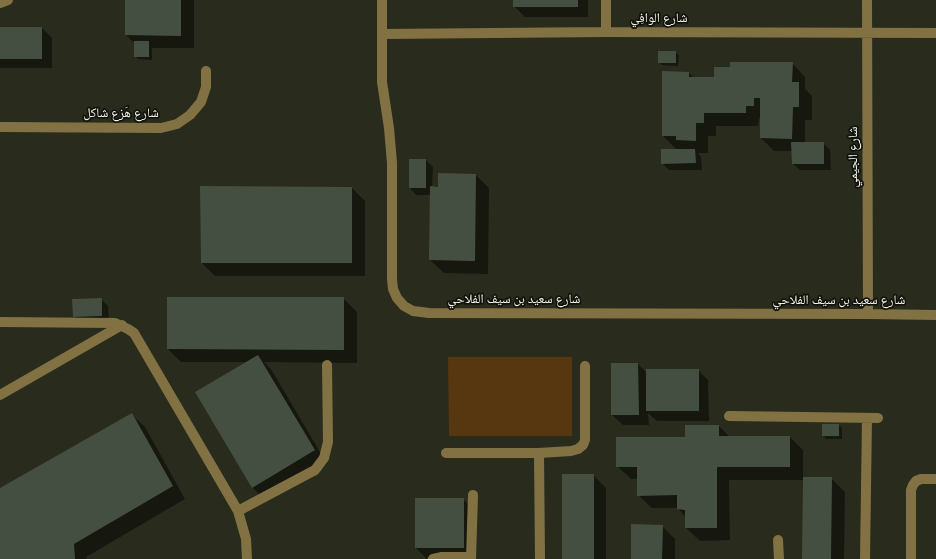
<!DOCTYPE html>
<meta charset="utf-8">
<style>
body{margin:0}
canvas{display:block;background:#292b1c}
</style>
<canvas width="936" height="559"></canvas>
<script>
const c = document.querySelector('canvas').getContext('2d');
c.lineJoin = 'round';
function fillPath(path, color) { c.fillStyle = color; c.fill(path, 'evenodd'); }
const poly = rows => new Path2D(rows.map(r => 'M' + r).join(''));
function strokePath(path, color, width, dash) { c.strokeStyle = color; c.lineWidth = width; c.lineCap = dash ? 'butt' : 'round'; c.setLineDash(dash || []); c.stroke(path); }
function drawText(font, color, halo, rows, align = 'center') {
  c.font = font + ' Overpass,"Noto Naskh Arabic",sans-serif'; c.lineWidth = 3.5; c.setLineDash([]); c.textBaseline = 'middle'; c.strokeStyle = halo; c.fillStyle = color; for (const [text, x, y, turn = 0] of rows) {
    c.save(); c.translate(x, y); c.rotate((+turn || 0) * Math.PI / 180); c.textAlign = isNaN(turn) ? turn : align; if (halo) c.strokeText(text, 0, 0); c.fillText(text, 0, 0); c.restore();
  }
}
fillPath(poly([
 [448,357,572,357,572,436,449,436]
]), '#56370f');
fillPath(poly([
 [126,0,194,0,194,48,152,48,152,60,138,59,135,56,135,44,126,35],
 [514,0,588,0,588,17,525,17,514,6],
 [0,28,42,28,52,38,52,68,0,68],
 [675,52,679,55,678,66,662,65,659,62],
 [792,63,805,77,805,89,812,96,812,120,805,120,805,143,823,143,830,150,831,170,800,170,793,164,792,151,774,151,761,138,761,118,759,118,758,126,716,126,716,136,708,136,708,153,698,153,701,157,702,170,669,170,662,163,677,150,663,136,663,72,689,73,694,78,715,78,731,68],
 [426,160,433,167,432,187,438,188,476,175,489,188,488,274,444,273,430,260,431,195,416,195,410,188],
 [352,188,365,201,365,276,215,276,202,263],
 [343,298,357,312,357,363,264,362,271,369,327,464,265,500,252,487,247,362,181,362,168,349],
 [101,299,108,306,109,323,81,323,74,316],
 [638,364,647,373,698,370,708,380,709,421,657,421,648,413,649,425,623,425,612,415],
 [131,414,145,427,185,499,86,557,87,559,0,559,0,489],
 [839,425,842,428,842,439,826,439,823,435],
 [719,426,730,437,790,437,803,450,803,478,831,478,845,492,844,559,803,559,804,480,729,480,730,540,700,541,686,528,686,518,678,508,652,508,638,495,638,479,631,479,617,466,686,438],
 [593,475,606,488,606,559,563,559],
 [463,499,473,509,474,558,426,558,416,548],
 [662,526,675,539,675,559,632,559]
]), '#0007');
fillPath(poly([
 [125,0,181,0,181,36,125,35],
 [513,0,578,0,578,7,513,7],
 [0,27,42,27,42,59,0,59],
 [134,41,149,41,149,57,134,57],
 [658,51,676,51,676,63,658,63],
 [730,62,793,62,792,82,799,82,799,107,793,107,792,139,760,138,760,98,754,98,754,106,746,106,746,113,704,113,704,123,696,123,696,141,676,140,676,136,662,136,662,71,689,72,689,77,714,77,714,67,730,67],
 [791,142,824,142,824,164,792,164],
 [661,149,695,149,696,163,661,164],
 [409,159,426,159,426,188,409,188],
 [438,173,476,174,475,261,429,260,430,186,438,187],
 [200,186,352,187,352,263,201,263],
 [167,297,344,297,344,350,167,349],
 [102,298,102,316,73,317,72,299],
 [258,355,315,450,252,488,195,392],
 [611,363,638,363,639,415,611,415],
 [646,369,699,369,699,411,646,411],
 [132,413,173,486,74,544,75,559,0,559,0,488],
 [822,424,839,424,839,436,822,436],
 [685,425,719,425,719,436,790,436,790,467,717,467,717,528,685,528,685,510,677,509,677,495,637,496,637,467,616,467,616,437,685,437],
 [562,474,594,474,594,559,562,559],
 [803,477,832,477,831,559,802,559],
 [415,498,464,498,464,548,415,548],
 [631,524,663,525,662,559,631,559]
]), '#454f41');
strokePath(poly([
 [382,0,382,82,389,128,392,163,392,279,393,289,397,298,404,306,413,311,429,313,868,314,936,315],
 [867,0,868,314],
 [0,3,8,0],
 [606,32,606,0],
 [382,34,606,32,936,33],
 [0,127,161,128,177,124,190,115,201,102,206,87,206,71],
 [0,322,115,323,128,329,134,333,238,511,246,539,247,559],
 [0,395,122,325],
 [729,416,878,418],
 [446,453,539,453,571,451,578,449,583,445,585,440,585,366],
 [539,453,540,559],
 [238,511,315,470,324,458,328,442,327,365],
 [778,540,779,559],
 [433,559,442,557,471,557],
 [471,559,473,495],
 [865,559,867,418],
 [911,559,911,490,913,485,916,481,921,479,936,479]
]), '#827243', 10);
drawText('13px', '#f5f6ec', '#12130c', [
 ["شارع الوافِي",659,19],
 ["شارع هَزع شاكل",121,114],
 ["شارع الجيمي",854,157,-90],
 ["شارع سعيد بن سيف الفلاحي",514,300],
 ["شارع سعيد بن سيف الفلاحي",839,301]
]);
</script>
